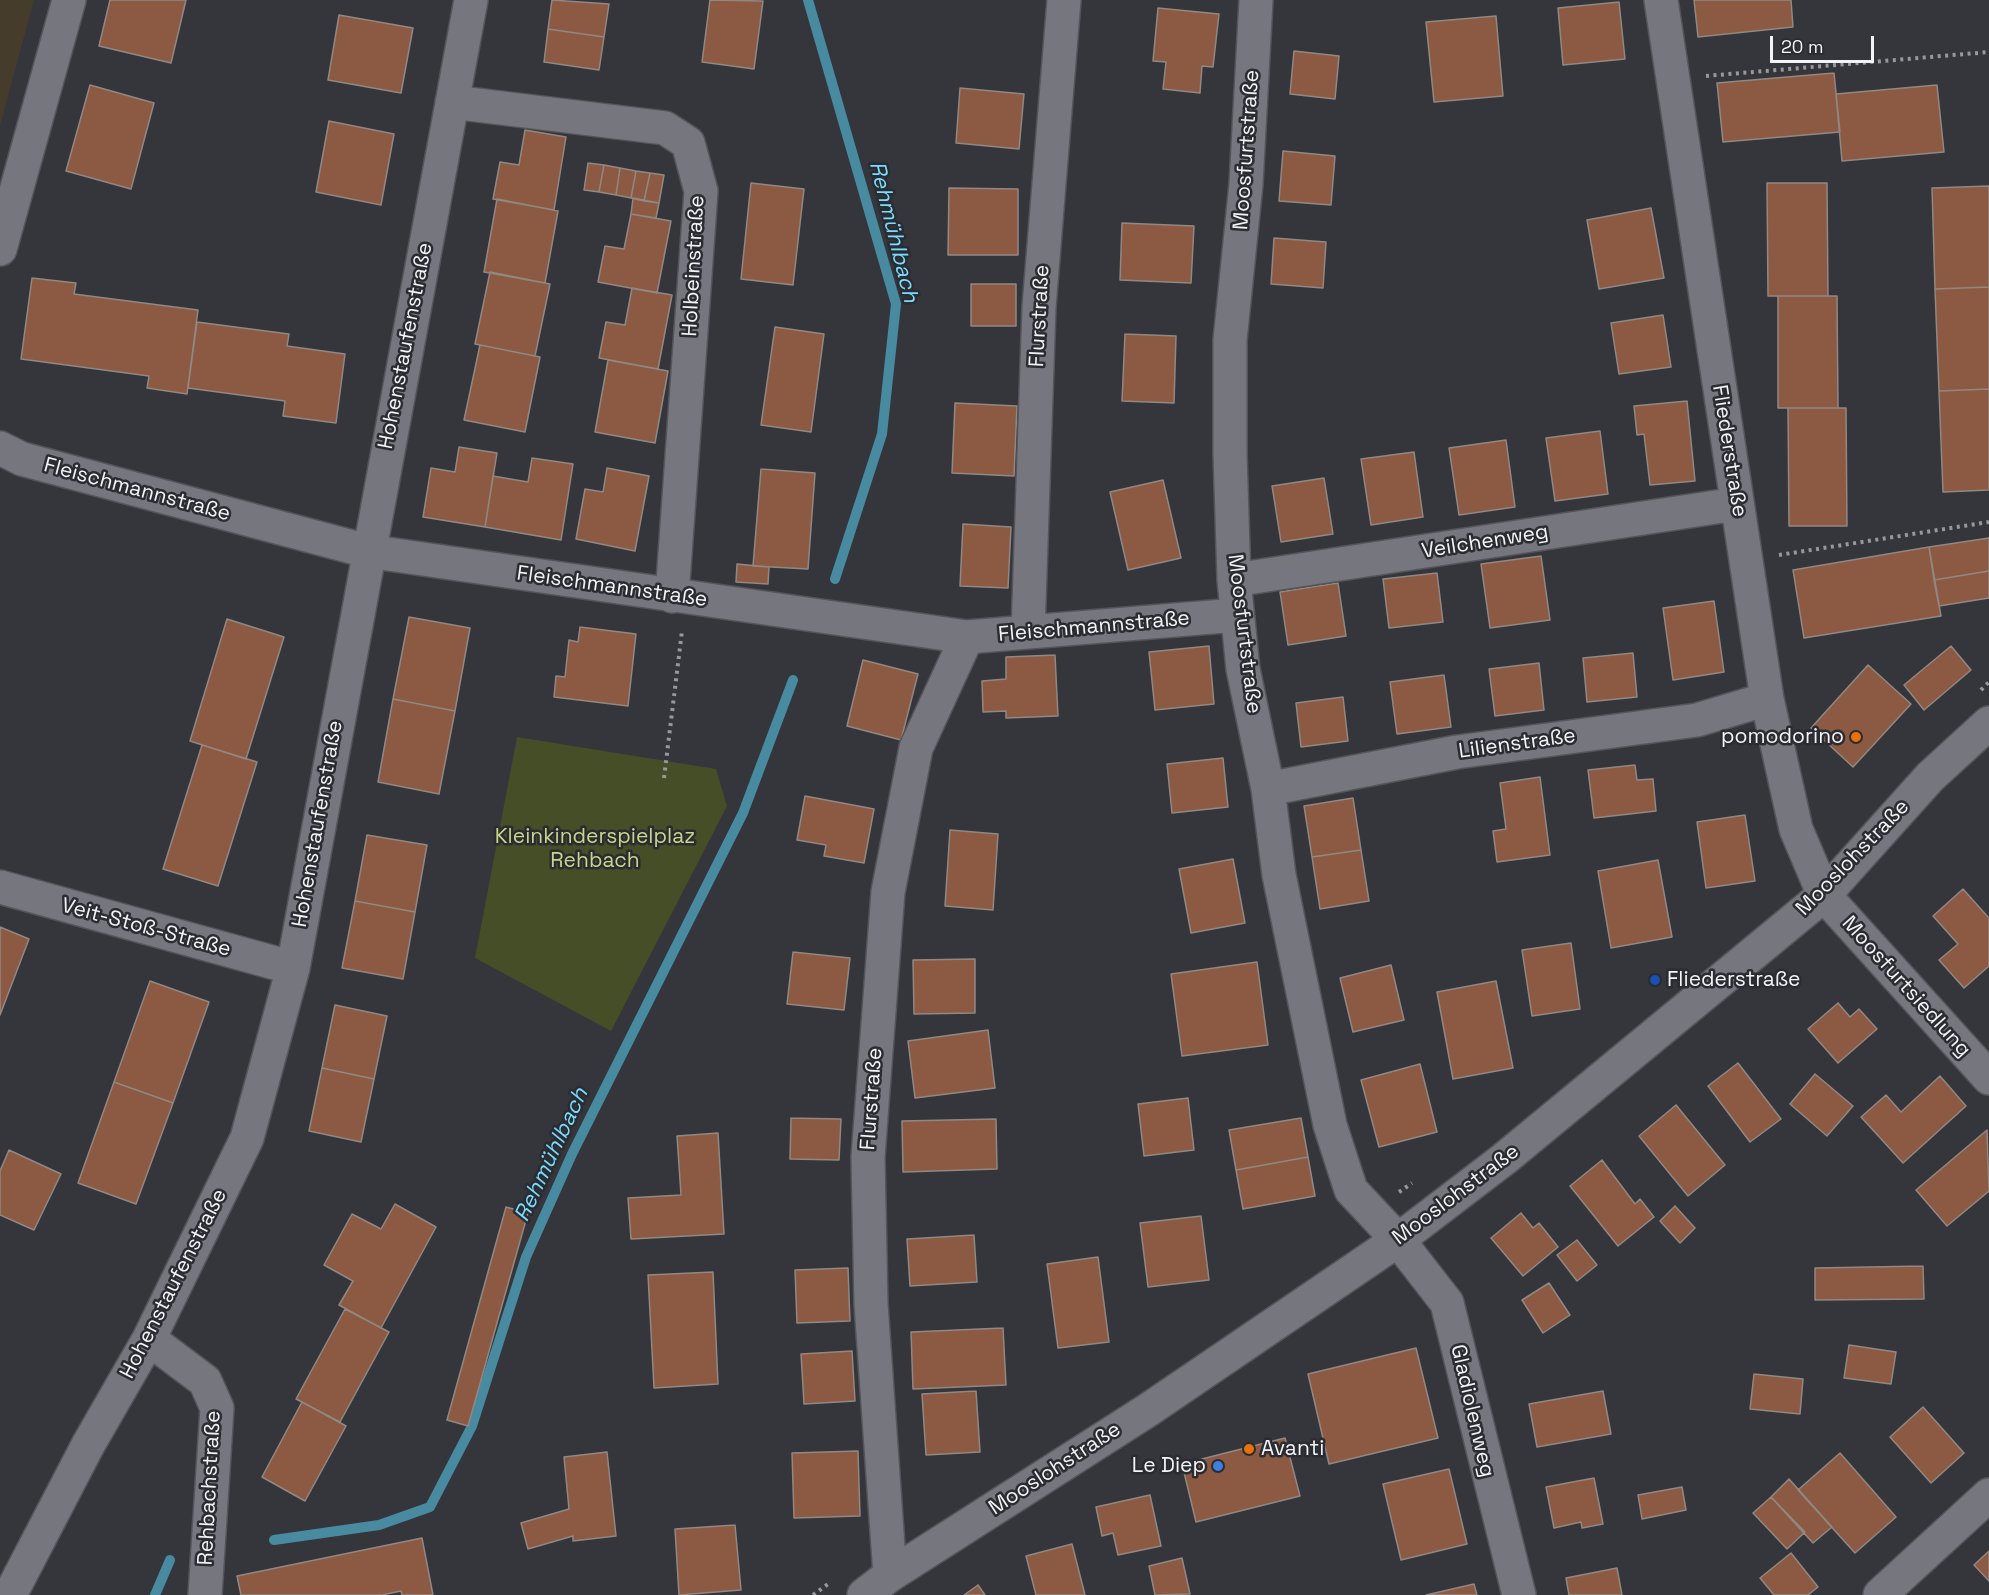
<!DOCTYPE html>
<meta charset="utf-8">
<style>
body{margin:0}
#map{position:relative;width:1989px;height:1595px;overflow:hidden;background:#35353c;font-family:"Space Grotesk",sans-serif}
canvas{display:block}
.scale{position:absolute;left:1770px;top:36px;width:104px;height:27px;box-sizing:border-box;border:3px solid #f2f3f7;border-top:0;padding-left:8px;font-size:18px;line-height:21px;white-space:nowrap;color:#f2f3f7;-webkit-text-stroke:4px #2b2b32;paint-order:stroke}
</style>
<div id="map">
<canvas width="1989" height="1595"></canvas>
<div class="scale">20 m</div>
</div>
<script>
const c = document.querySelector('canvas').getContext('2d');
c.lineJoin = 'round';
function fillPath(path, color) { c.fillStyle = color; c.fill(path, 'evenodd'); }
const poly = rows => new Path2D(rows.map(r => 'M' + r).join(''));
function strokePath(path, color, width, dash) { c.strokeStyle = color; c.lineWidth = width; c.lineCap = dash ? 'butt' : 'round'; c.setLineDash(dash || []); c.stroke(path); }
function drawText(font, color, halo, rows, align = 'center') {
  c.font = font + ' "Space Grotesk",sans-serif'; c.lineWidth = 5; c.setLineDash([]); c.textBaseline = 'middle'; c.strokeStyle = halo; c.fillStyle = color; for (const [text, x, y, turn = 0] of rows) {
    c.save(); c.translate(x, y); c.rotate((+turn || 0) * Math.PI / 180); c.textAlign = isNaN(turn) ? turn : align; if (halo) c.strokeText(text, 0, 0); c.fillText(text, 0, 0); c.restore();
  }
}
fillPath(poly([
 [0,0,34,0,0,126]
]), '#463c2c');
fillPath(poly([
 [517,737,716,769,727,806,611,1031,475,958]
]), '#464e27');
strokePath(poly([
 [808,0,896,304,882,434,835,579],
 [274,1540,379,1525,430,1507,472,1426,526,1257,572,1154,743,813,793,680],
 [155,1595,170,1560]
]), '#488aa0', 10);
const building = poly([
 [110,0,186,0,171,63,99,46,110,0],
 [552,0,609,4,604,37,548,29,552,0],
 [710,0,763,1,754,69,702,62,710,0],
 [1694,0,1791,0,1793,27,1698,37,1694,0],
 [1619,2,1625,59,1563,65,1558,8,1619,2],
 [1158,8,1219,14,1213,67,1202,66,1200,93,1163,89,1166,62,1153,61,1158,8],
 [339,15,413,28,401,93,328,80,339,15],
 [1496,16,1503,96,1434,102,1426,22,1496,16],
 [548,29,604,37,599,70,544,62,548,29],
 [1294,51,1339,56,1335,99,1290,94,1294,51],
 [1834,73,1840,132,1723,142,1717,83,1834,73],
 [90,85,154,103,131,189,66,171,90,85],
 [1937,85,1944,152,1842,161,1836,94,1937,85],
 [960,88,1024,94,1019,149,956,143,960,88],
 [329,121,394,134,381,205,316,192,329,121],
 [525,130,566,137,554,210,493,199,500,162,519,165,525,130],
 [1283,151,1335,156,1331,205,1279,201,1283,151],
 [588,163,604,165,599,192,584,190,588,163],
 [604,165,620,168,616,195,599,192,604,165],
 [620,168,636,171,631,198,616,195,620,168],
 [636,171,650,173,644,201,631,198,636,171],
 [650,173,664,175,659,203,644,201,650,173],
 [751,183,804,189,793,285,741,279,751,183],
 [1767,183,1827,183,1828,296,1768,296,1767,183],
 [1989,186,1989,287,1935,289,1932,188,1989,186],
 [949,188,1018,189,1018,255,948,255,949,188],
 [633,198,659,203,656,218,631,214,633,198],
 [497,199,558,211,545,283,484,272,497,199],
 [1651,208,1664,278,1599,289,1587,220,1651,208],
 [631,214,671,221,657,293,598,282,605,246,624,249,631,214],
 [1122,223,1194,226,1191,283,1120,280,1122,223],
 [1274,238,1326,242,1323,288,1271,284,1274,238],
 [490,272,550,284,535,356,475,344,490,272],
 [32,278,76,283,74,294,198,310,187,394,147,388,149,376,21,359,32,278],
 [971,284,1016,284,1016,326,971,326,971,284],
 [1989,287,1989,389,1939,391,1935,289,1989,287],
 [632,288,672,295,658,369,599,358,606,322,625,325,632,288],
 [1778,296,1837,296,1838,408,1778,408,1778,296],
 [1663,315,1671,367,1619,374,1611,323,1663,315],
 [197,322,289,334,287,346,345,354,336,423,283,416,285,401,188,388,197,322],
 [775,327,824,334,811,432,761,425,775,327],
 [1125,334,1176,336,1174,403,1122,401,1125,334],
 [480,345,540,357,525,432,464,420,480,345],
 [608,360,668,371,655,443,595,432,608,360],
 [1989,389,1989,490,1943,492,1939,391,1989,389],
 [1687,401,1695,481,1650,485,1644,434,1637,435,1634,406,1687,401],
 [955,403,1017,406,1014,476,952,473,955,403],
 [1788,408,1846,408,1847,526,1789,526,1788,408],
 [1600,431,1608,494,1555,501,1546,438,1600,431],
 [1506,440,1515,507,1459,515,1449,448,1506,440],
 [459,447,497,453,485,527,423,517,431,468,455,472,459,447],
 [1414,452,1423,517,1371,525,1361,459,1414,452],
 [532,458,573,464,561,540,485,527,493,476,528,482,532,458],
 [607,468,649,476,635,551,576,539,585,489,603,492,607,468],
 [761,469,815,473,808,569,753,566,761,469],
 [1324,478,1333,534,1281,542,1272,486,1324,478],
 [1163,480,1181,558,1128,570,1110,492,1163,480],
 [963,524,1011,527,1008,588,960,586,963,524],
 [1989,538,1989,571,1934,580,1929,547,1989,538],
 [1929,547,1941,616,1804,638,1793,570,1929,547],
 [1541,556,1550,620,1490,628,1481,564,1541,556],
 [737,564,769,567,768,584,736,582,737,564],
 [1989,571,1989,598,1939,606,1934,580,1989,571],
 [1437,573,1443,622,1389,628,1383,579,1437,573],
 [1338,583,1346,636,1288,645,1280,592,1338,583],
 [1714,601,1724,672,1673,680,1663,608,1714,601],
 [409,617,470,628,455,711,393,699,409,617],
 [227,619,284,637,246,759,190,741,227,619],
 [580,627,636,634,628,706,554,697,556,676,565,677,569,640,578,642,580,627],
 [1209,646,1214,704,1155,710,1149,652,1209,646],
 [1951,646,1971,670,1924,710,1904,685,1951,646],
 [1633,653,1637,697,1587,702,1583,658,1633,653],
 [1055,655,1058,716,1006,718,1006,711,983,712,982,681,1006,679,1006,657,1055,655],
 [863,660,918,674,901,740,847,726,863,660],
 [1539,663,1544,710,1495,716,1489,669,1539,663],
 [1868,665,1911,704,1853,767,1811,728,1868,665],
 [1444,675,1451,727,1397,734,1390,682,1444,675],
 [1343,697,1348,741,1301,747,1296,703,1343,697],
 [393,699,455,711,439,794,378,782,393,699],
 [202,745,257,762,218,886,163,869,202,745],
 [1223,758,1228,807,1172,813,1167,764,1223,758],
 [1635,765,1637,780,1653,779,1656,811,1594,818,1588,770,1635,765],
 [1540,777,1550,855,1497,862,1493,831,1506,829,1500,783,1540,777],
 [805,796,874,809,864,863,824,856,826,845,797,840,805,796],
 [1353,798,1361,850,1312,857,1304,806,1353,798],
 [1745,815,1755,881,1706,888,1697,822,1745,815],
 [950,830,998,834,993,910,945,906,950,830],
 [367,835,427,845,415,912,355,901,367,835],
 [1361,850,1369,901,1320,909,1312,857,1361,850],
 [1233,859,1245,923,1191,933,1179,869,1233,859],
 [1658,860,1672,937,1611,948,1598,871,1658,860],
 [1963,889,1989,918,1989,966,1964,988,1939,960,1958,944,1933,916,1963,889],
 [355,901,415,912,403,979,342,968,355,901],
 [0,927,29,939,0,1015,0,927],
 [1571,943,1580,1009,1532,1016,1522,950,1571,943],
 [793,952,850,958,844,1010,787,1004,793,952],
 [975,959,975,1013,914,1014,913,960,975,959],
 [1257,962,1268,1045,1182,1056,1171,974,1257,962],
 [1391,965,1404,1020,1353,1032,1340,978,1391,965],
 [150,981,209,1002,173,1103,114,1082,150,981],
 [1496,981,1513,1068,1453,1079,1437,992,1496,981],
 [1838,1003,1850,1017,1859,1009,1877,1029,1838,1063,1808,1029,1838,1003],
 [335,1005,387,1016,374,1079,322,1068,335,1005],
 [988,1030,995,1088,915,1098,908,1041,988,1030],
 [1738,1063,1781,1119,1750,1142,1708,1086,1738,1063],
 [1420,1064,1437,1132,1379,1147,1361,1080,1420,1064],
 [322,1068,374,1079,361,1142,309,1131,322,1068],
 [1815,1074,1853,1106,1827,1136,1790,1104,1815,1074],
 [1940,1076,1966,1106,1903,1163,1861,1117,1886,1095,1901,1112,1940,1076],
 [114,1082,173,1103,136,1204,78,1183,114,1082],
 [1188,1098,1194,1150,1144,1156,1138,1104,1188,1098],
 [1676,1105,1725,1165,1688,1196,1639,1136,1676,1105],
 [791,1118,841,1119,839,1160,790,1159,791,1118],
 [1301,1118,1308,1157,1236,1170,1229,1130,1301,1118],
 [996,1119,997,1169,903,1172,902,1121,996,1119],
 [1987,1130,1989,1191,1947,1226,1916,1190,1987,1130],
 [718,1133,724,1234,631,1239,628,1198,681,1195,677,1136,718,1133],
 [9,1150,61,1174,34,1230,0,1215,0,1171,9,1150],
 [1308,1157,1315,1196,1243,1209,1236,1170,1308,1157],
 [1602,1160,1635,1204,1640,1199,1654,1217,1618,1246,1570,1186,1602,1160],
 [395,1204,436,1227,381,1328,339,1305,353,1281,324,1265,352,1214,381,1229,395,1204],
 [1675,1206,1695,1228,1680,1243,1660,1221,1675,1206],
 [506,1207,528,1213,468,1426,447,1420,506,1207],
 [1521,1213,1533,1228,1539,1223,1558,1247,1523,1276,1491,1238,1521,1213],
 [1201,1216,1209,1280,1148,1287,1140,1223,1201,1216],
 [974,1235,977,1282,910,1286,907,1239,974,1235],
 [1577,1240,1597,1265,1577,1281,1557,1255,1577,1240],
 [1098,1257,1109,1342,1058,1348,1047,1264,1098,1257],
 [1923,1266,1924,1299,1815,1300,1815,1268,1923,1266],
 [848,1268,850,1321,797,1323,795,1270,848,1268],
 [713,1272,718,1384,654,1388,648,1275,713,1272],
 [1549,1283,1570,1315,1543,1333,1522,1300,1549,1283],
 [345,1309,389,1332,340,1422,296,1399,345,1309],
 [1003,1328,1006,1385,913,1389,911,1332,1003,1328],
 [1849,1345,1896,1352,1891,1384,1844,1378,1849,1345],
 [1416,1348,1438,1438,1329,1464,1308,1374,1416,1348],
 [852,1351,855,1401,804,1404,801,1354,852,1351],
 [1754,1374,1803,1379,1800,1414,1750,1409,1754,1374],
 [976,1391,980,1452,926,1455,922,1394,976,1391],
 [1603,1391,1611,1434,1537,1447,1529,1404,1603,1391],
 [302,1402,346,1426,305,1501,262,1477,302,1402],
 [1923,1407,1964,1453,1931,1483,1890,1437,1923,1407],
 [1285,1438,1300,1496,1196,1522,1182,1464,1285,1438],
 [858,1451,860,1516,794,1518,792,1453,858,1451],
 [607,1452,616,1536,573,1541,573,1536,528,1549,521,1523,569,1509,564,1457,607,1452],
 [1840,1453,1896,1517,1855,1553,1798,1490,1840,1453],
 [1449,1469,1467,1544,1401,1560,1383,1484,1449,1469],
 [1594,1478,1603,1524,1582,1528,1581,1522,1554,1528,1546,1487,1594,1478],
 [1789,1479,1832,1527,1813,1543,1771,1497,1789,1479],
 [1682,1487,1686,1510,1642,1519,1638,1495,1682,1487],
 [1150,1495,1161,1546,1118,1555,1113,1533,1102,1536,1096,1507,1150,1495],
 [1771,1497,1805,1532,1787,1549,1753,1513,1771,1497],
 [735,1525,741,1590,679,1595,675,1529,735,1525],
 [422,1538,433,1595,402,1595,401,1591,382,1595,241,1595,237,1576,422,1538],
 [1072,1544,1085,1595,1036,1595,1026,1556,1072,1544],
 [1989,1551,1989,1581,1974,1565,1989,1551],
 [1791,1553,1818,1587,1808,1595,1774,1595,1760,1578,1791,1553],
 [1182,1558,1190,1594,1155,1595,1149,1566,1182,1558],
 [1617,1568,1622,1595,1569,1595,1566,1578,1617,1568],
 [1474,1584,1477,1595,1426,1595,1474,1584],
 [978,1585,985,1595,964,1595,978,1585]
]);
fillPath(building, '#8c5a42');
strokePath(building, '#918884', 1.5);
const minor = poly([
 [1256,0,1246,184,1230,340,1230,453,1234,580,1243,669,1268,789,1279,875,1330,1125,1351,1190,1398,1240,1447,1303,1519,1595],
 [1661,0,1767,699,1796,829,1824,895,1989,1078],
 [452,102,665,128,688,143,701,191,672,596],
 [0,249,69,0],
 [0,448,22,459,367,551,967,637,1237,615],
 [1234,580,1736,504],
 [1028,632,1039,307,1064,0],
 [1268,789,1457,752,1697,720,1767,699],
 [0,887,293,968],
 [149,1339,205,1381,217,1408,205,1595],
 [890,1575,871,1304,868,1157,888,892,916,748,967,637],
 [10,1595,88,1445,149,1339,247,1138,293,968,471,0],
 [1880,1595,1989,1495]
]);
const tertiary = poly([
 [864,1595,890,1575,1148,1410,1398,1240,1504,1159,1824,895,1930,777,1989,723]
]);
strokePath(minor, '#54555a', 36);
strokePath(tertiary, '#54555a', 36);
strokePath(poly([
 [1706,76,1989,52],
 [1779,555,1989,522],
 [1981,690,1989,682],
 [664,778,682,631],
 [1399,1192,1412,1183],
 [813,1595,831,1582]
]), '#97989d', 4, [3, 4.5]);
strokePath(minor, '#75767e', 33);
strokePath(tertiary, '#75767e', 33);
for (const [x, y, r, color] of [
 [1856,737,6,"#e8710a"],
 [1655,980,6,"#1a4fb4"],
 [1249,1449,6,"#e8710a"],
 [1218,1466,6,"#3f7fe0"]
]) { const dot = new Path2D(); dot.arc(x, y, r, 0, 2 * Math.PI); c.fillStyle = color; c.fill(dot); strokePath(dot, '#2b2b32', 2); }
drawText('21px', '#f2f3f7', '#2b2b32', [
 ["Moosfurtstraße",1247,150,-86],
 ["Holbeinstraße",694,266,-87],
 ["Flurstraße",1040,316,-87],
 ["Hohenstaufenstraße",406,346,-79],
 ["Fliederstraße",1729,451,81],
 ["Fleischmannstraße",137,490,15],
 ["Veilchenweg",1485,542,-9],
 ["Fleischmannstraße",612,587,8],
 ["Fleischmannstraße",1094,627,-5],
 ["Moosfurtstraße",1244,634,83],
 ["Lilienstraße",1517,744,-8],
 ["Hohenstaufenstraße",318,824,-80],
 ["Mooslohstraße",1853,858,-46],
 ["Veit-Stoß-Straße",146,928,15],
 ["Moosfurtsiedlung",1906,987,48],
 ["Flurstraße",872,1099,-86],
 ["Mooslohstraße",1456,1195,-37],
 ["Hohenstaufenstraße",174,1284,-63],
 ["Gladiolenweg",1472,1411,77],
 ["Mooslohstraße",1055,1469,-33],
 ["Rehbachstraße",210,1488,-87]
]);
drawText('21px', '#f2f3f7', '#2b2b32', [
 ["pomodorino",1844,737],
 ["Fliederstraße",1667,980,"left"],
 ["Avanti",1261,1449,"left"],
 ["Le Diep",1206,1466]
], 'right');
drawText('21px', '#c6d787', '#2b2b32', [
 ["Kleinkinderspielplaz",595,837],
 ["Rehbach",595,861]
]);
drawText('italic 22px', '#78dcfe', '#2b2b32', [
 ["Rehmühlbach",893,232,76],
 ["Rehmühlbach",552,1155,-65]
]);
</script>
